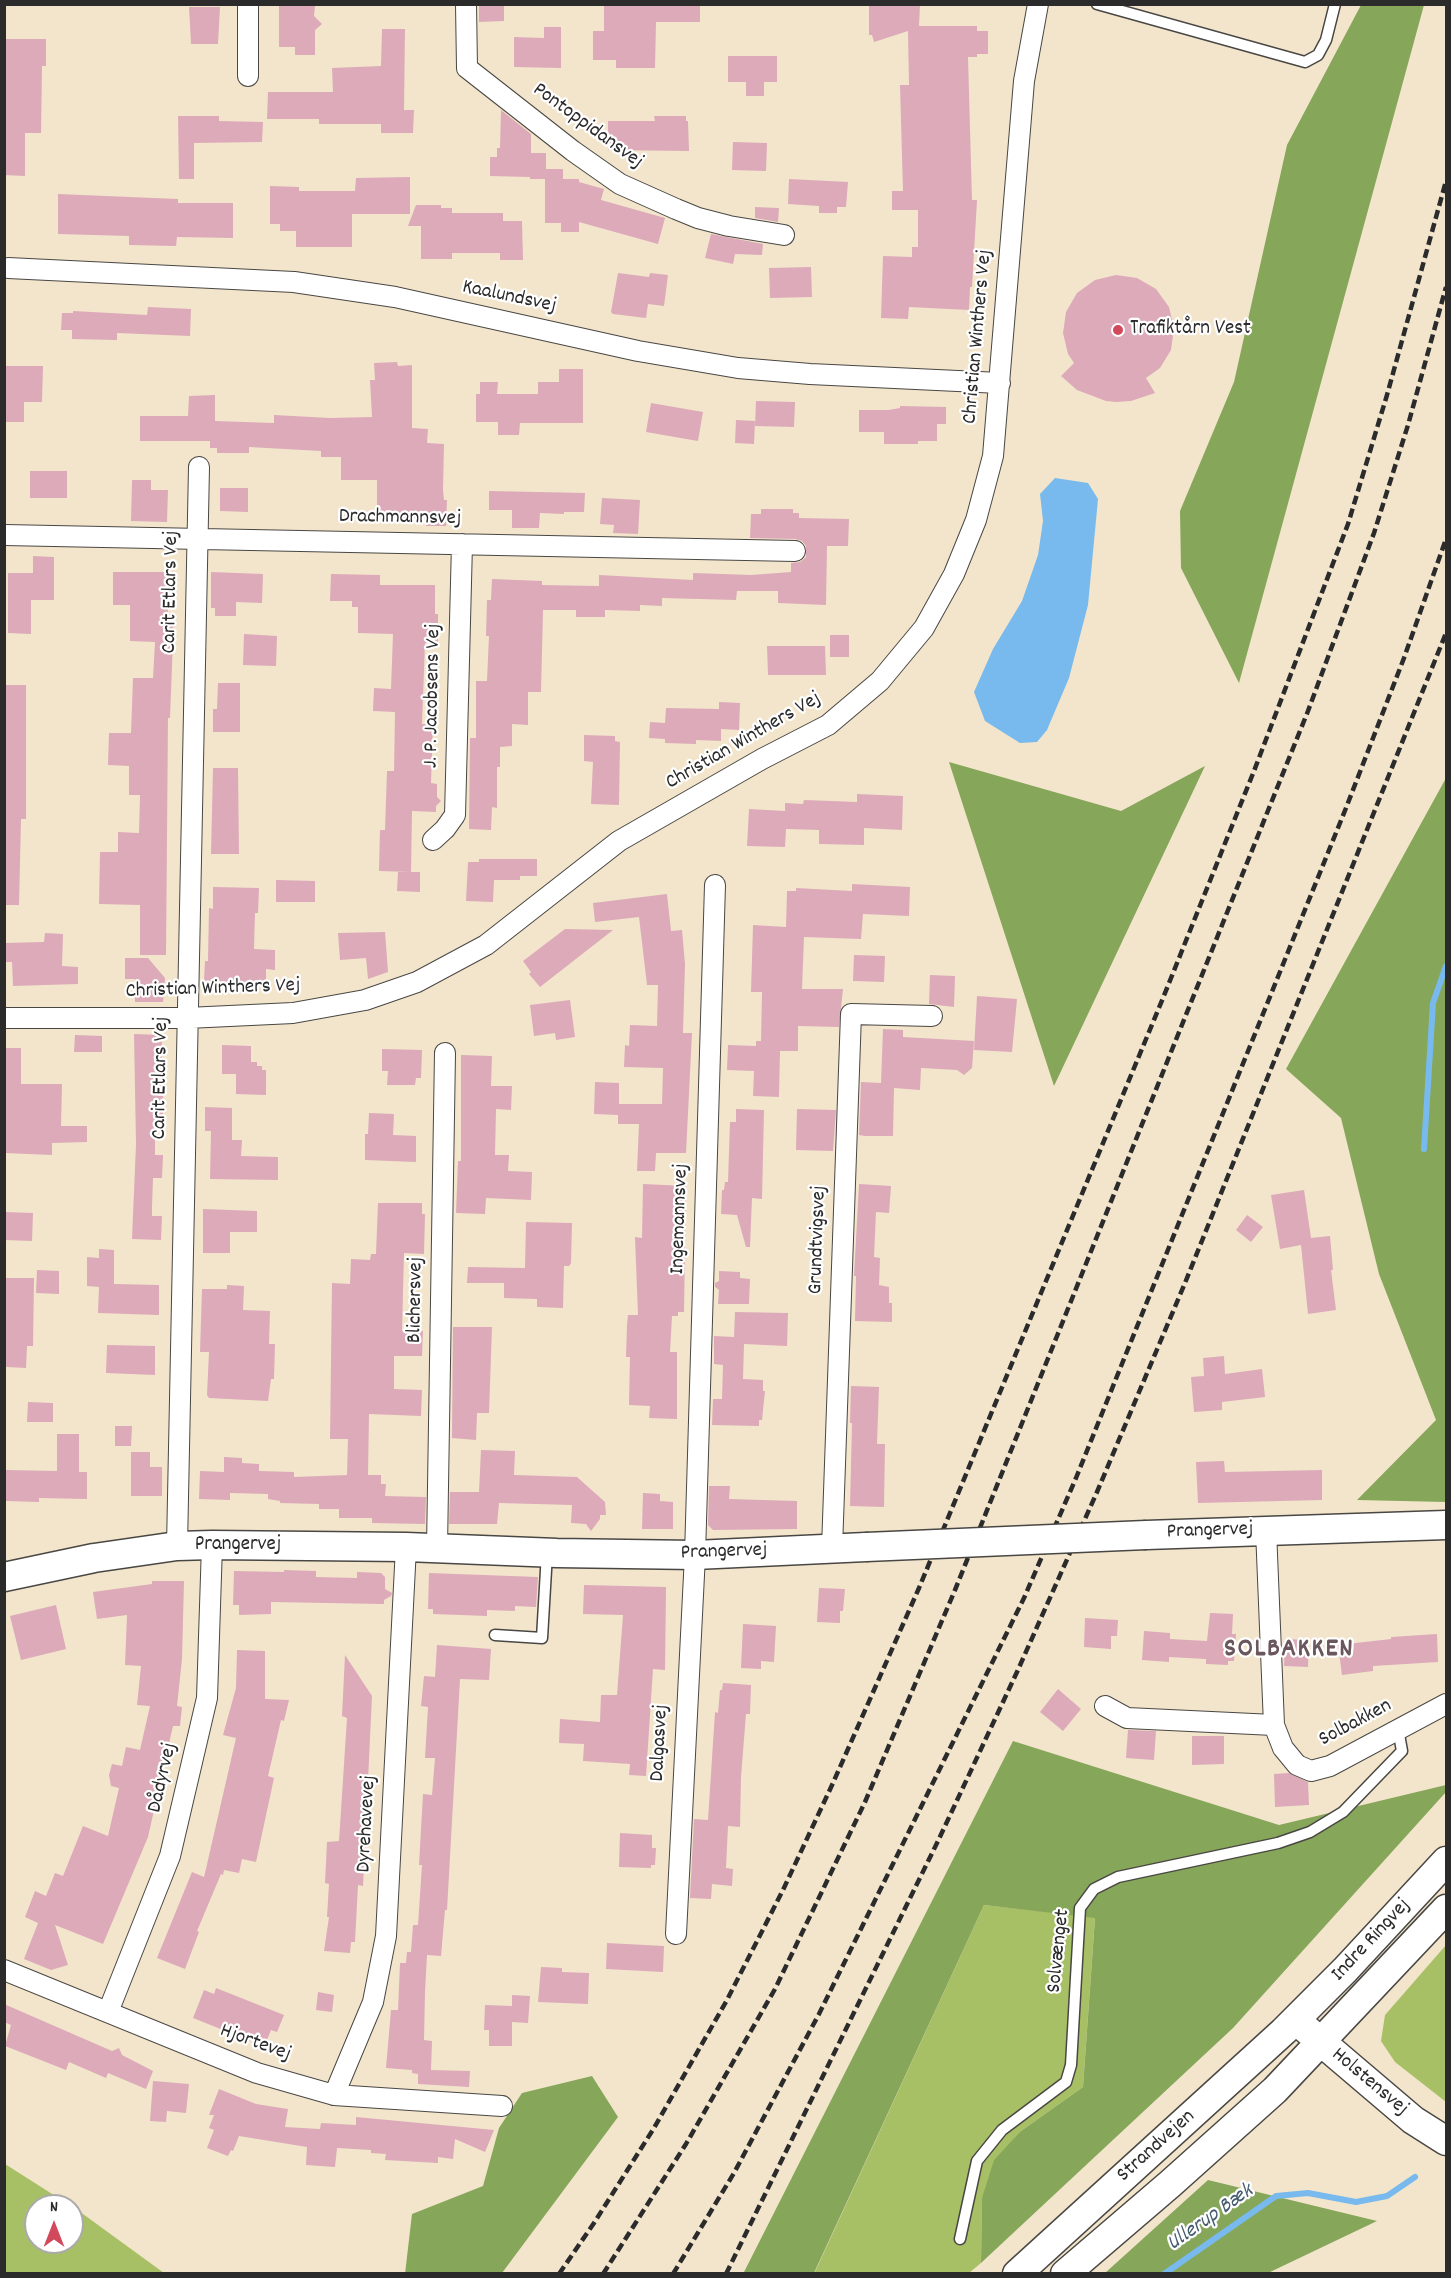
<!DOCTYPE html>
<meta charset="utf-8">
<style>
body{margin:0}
#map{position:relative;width:1451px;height:2278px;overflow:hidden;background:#f3e5cc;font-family:Dekko,sans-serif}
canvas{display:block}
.frame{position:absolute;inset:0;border:6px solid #2b2b2b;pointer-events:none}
.north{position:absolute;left:24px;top:2194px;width:60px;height:60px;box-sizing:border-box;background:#fff;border:2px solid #aaa;border-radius:50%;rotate:0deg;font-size:16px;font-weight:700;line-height:24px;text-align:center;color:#2b2b2b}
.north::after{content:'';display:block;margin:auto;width:21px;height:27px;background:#d1495b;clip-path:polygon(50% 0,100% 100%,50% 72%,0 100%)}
</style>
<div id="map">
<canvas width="1451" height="2278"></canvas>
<div class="frame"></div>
<div class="north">N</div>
</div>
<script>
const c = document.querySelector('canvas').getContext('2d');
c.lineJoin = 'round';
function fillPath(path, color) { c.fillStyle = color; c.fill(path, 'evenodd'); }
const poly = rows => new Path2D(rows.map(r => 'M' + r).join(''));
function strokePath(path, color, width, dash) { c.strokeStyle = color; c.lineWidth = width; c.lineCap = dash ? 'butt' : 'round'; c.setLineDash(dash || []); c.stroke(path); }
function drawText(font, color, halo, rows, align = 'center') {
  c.font = font + ' Dekko,sans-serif'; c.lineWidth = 4.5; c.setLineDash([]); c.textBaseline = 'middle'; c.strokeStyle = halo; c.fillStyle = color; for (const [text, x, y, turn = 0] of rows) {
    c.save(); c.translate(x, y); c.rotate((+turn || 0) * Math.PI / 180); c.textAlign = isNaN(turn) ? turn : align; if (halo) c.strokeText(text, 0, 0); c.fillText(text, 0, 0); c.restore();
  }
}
fillPath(poly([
 [984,1905,1095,1917,1083,2087,1021,2131,982,2198,981,2263,969,2273,814,2274],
 [1446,1945,1446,2102,1395,2062,1381,2041,1385,2015],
 [5,2164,71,2206,36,2206,36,2242,72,2242,72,2206,164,2273,5,2273]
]), '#a8c065');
fillPath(poly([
 [1361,5,1424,5,1239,683,1181,568,1180,511,1234,382,1287,145],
 [949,762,1121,811,1205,766,1054,1086],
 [1446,778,1446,1502,1357,1500,1436,1420,1379,1274,1341,1118,1286,1069],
 [1013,1741,1279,1825,1446,1785,1446,1792,1233,2028,981,2263,982,2198,994,2160,1021,2131,1083,2087,1095,1918,984,1905,814,2273,743,2274],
 [592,2076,618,2117,502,2273,405,2274,412,2214,483,2186,499,2128,522,2093],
 [1208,2180,1377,2221,1268,2273,1105,2273]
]), '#86a65a');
fillPath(poly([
 [1055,478,1088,483,1098,499,1088,605,1069,678,1047,730,1037,742,1020,743,985,721,974,692,993,649,1022,601,1038,555,1043,521,1040,494]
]), '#78baed');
strokePath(poly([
 [1424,1149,1433,1003,1446,966],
 [1164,2274,1276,2196,1308,2193,1356,2202,1387,2196,1415,2177]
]), '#78baed', 6);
fillPath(poly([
 [479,4,504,4,504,21,479,22],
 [604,4,700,4,700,22,656,22,655,68,616,68,616,60,593,60,593,31,604,31],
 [869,4,920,4,919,26,977,26,977,31,988,31,988,54,977,54,977,57,968,57,972,200,977,200,972,287,970,287,969,310,909,307,908,319,881,318,883,256,912,257,912,247,918,247,918,210,892,210,892,191,903,191,900,85,909,85,908,31,874,42,872,35,869,35],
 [279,6,315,6,314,16,322,24,315,30,315,55,295,55,295,47,279,47],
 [189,7,220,7,218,44,191,44],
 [544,27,561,27,561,68,514,67,514,37,544,38],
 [382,29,405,29,404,110,414,110,413,133,381,133,381,124,319,124,319,119,267,119,268,92,333,92,332,68,381,66],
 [4,39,46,39,46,66,42,66,41,133,25,133,25,176,4,175],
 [728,56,777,56,777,82,764,82,764,96,746,96,746,82,728,82],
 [501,110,531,134,531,153,546,153,546,169,563,169,563,179,579,179,579,182,604,189,601,200,665,218,658,244,579,222,579,232,561,232,561,223,545,223,545,179,530,179,530,177,490,176,490,157,497,157,497,148,500,148],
 [178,116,219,116,219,121,263,122,262,142,194,143,194,179,179,179],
 [654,116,686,116,686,121,688,121,689,151,608,150,608,121,655,121],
 [733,142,767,143,766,171,732,170],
 [410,177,410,214,352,214,352,247,296,247,296,231,280,231,280,224,270,224,270,186,299,187,299,191,355,191,356,178],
 [789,179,848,182,846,207,837,207,837,213,819,213,819,206,788,204],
 [58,194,178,199,178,203,233,203,233,238,177,237,176,246,129,245,129,236,58,234],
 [416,205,441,205,441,208,452,208,452,213,503,213,503,221,522,221,523,260,500,260,500,253,452,253,452,259,421,259,421,226,408,226],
 [755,207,779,208,778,222,755,218],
 [711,234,763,244,762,255,735,254,733,264,705,258],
 [811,267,812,297,770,298,769,268],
 [618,273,649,277,650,273,668,275,664,306,648,304,646,318,613,314,611,312],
 [1116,275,1137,278,1156,289,1169,307,1174,328,1171,350,1160,368,1146,378,1155,393,1131,401,1116,402,1106,401,1077,390,1061,376,1074,363,1068,354,1063,333,1066,312,1077,293,1095,280],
 [148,307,191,309,190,336,117,333,117,340,72,339,72,330,61,330,62,313,73,313,73,311,147,315],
 [397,362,398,366,412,365,412,428,428,429,427,443,444,444,443,490,444,500,447,500,446,526,426,526,426,518,377,517,377,480,341,480,341,457,321,457,321,451,249,447,249,453,217,453,217,448,210,448,210,441,140,441,140,416,188,416,189,396,215,395,215,421,274,423,274,415,330,418,372,417,370,380,375,380,374,363],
 [4,366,43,366,42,402,24,402,24,422,4,422],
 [559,369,583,369,583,423,520,423,519,435,498,435,498,422,476,422,476,394,480,394,480,382,498,382,497,394,538,394,538,382,559,382],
 [756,401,795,402,794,427,755,426],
 [651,403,703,412,698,441,646,432],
 [900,406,946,407,946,424,937,424,937,441,918,441,918,444,884,444,884,432,859,432,859,410,889,410,900,408],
 [736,420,755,421,754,444,735,443],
 [30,471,67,471,67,498,30,498],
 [132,480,151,480,151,490,168,490,167,522,131,521],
 [220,488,248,488,248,512,220,511],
 [489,491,585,493,584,512,564,512,564,514,540,513,539,528,512,528,512,510,489,510],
 [602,498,640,500,638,534,613,533,614,525,600,524],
 [761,509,793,509,793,513,799,513,799,518,849,519,848,546,827,546,826,605,778,603,778,591,737,591,736,600,662,598,662,606,640,605,640,611,605,610,605,617,576,617,576,610,543,610,541,692,528,692,528,725,512,724,512,746,500,747,500,767,497,767,497,808,492,807,491,830,469,829,470,738,476,738,476,681,487,681,489,636,486,636,487,600,491,600,492,579,542,581,542,585,599,586,599,575,693,580,693,573,751,575,791,572,791,563,800,562,806,557,806,546,802,541,795,539,750,538,751,514,761,514],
 [33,556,54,557,54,600,31,600,31,634,8,633,8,573,33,573],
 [113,572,168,572,168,614,174,614,170,718,168,718,166,955,140,955,140,905,99,904,100,852,118,852,118,832,139,833,140,795,129,795,129,766,108,765,109,733,131,733,133,678,153,678,155,642,130,641,130,605,113,605],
 [211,572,263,574,262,603,236,602,236,616,215,616,215,608,211,608],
 [331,574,380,575,380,585,435,585,435,614,438,614,438,643,425,643,422,724,433,724,431,783,437,784,437,797,441,801,436,806,436,812,412,811,411,872,379,871,380,830,385,830,387,771,394,771,395,712,373,711,374,688,391,689,393,634,358,633,358,607,352,607,352,601,330,601],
 [244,634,277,636,276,666,243,665],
 [830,635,849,635,849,657,830,657],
 [767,646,825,646,826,675,768,675],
 [218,683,240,683,240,732,213,732,213,709,217,709],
 [4,685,26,685,26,819,21,819,19,905,4,905],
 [719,702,740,703,739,730,721,729,721,741,696,740,696,744,665,743,665,739,649,738,650,722,665,723,666,708,719,709],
 [584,735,615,736,615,741,620,742,619,805,591,804,593,762,584,761],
 [213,768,238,768,239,854,211,854],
 [857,794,903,796,902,830,864,828,864,845,819,844,819,830,786,829,785,847,747,846,749,809,785,811,785,803,803,804,804,800,857,802],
 [479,859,537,859,537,876,520,876,520,880,494,880,493,902,466,901,468,862,479,862],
 [398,872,420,872,420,892,397,891],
 [276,880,315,881,315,902,276,902],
 [852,884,910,887,909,916,863,914,861,939,804,937,802,989,843,989,839,1027,798,1026,798,1051,780,1051,779,1097,753,1096,754,1071,727,1070,728,1045,756,1046,756,1041,761,1041,762,992,751,992,753,925,786,927,787,891,796,891,796,888,852,891],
 [213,887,259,888,258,913,255,913,254,949,275,950,275,970,266,969,266,986,217,984,217,982,204,981,205,961,208,961,209,908,213,909],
 [667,894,671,931,682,930,685,964,683,1033,692,1033,686,1153,656,1153,655,1171,637,1171,639,1124,618,1124,618,1115,594,1114,595,1082,619,1083,619,1104,662,1104,663,1068,624,1067,625,1045,629,1046,630,1025,657,1026,658,985,647,985,639,917,595,922,593,903],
 [565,929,613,930,540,987,529,974,531,972,523,961],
 [385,932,388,972,368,979,366,958,340,960,338,933],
 [45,933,63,934,62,966,78,967,78,984,13,986,12,962,4,962,4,943,44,942],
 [854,955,885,956,884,982,853,981],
 [125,958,148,958,165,978,163,1002,135,1002,135,979,125,979],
 [930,975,955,976,954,1007,929,1004],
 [977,996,1017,999,1012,1052,974,1050],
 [570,1000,575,1037,556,1040,555,1033,534,1036,530,1005],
 [883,1029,903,1030,903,1037,974,1041,972,1068,964,1075,957,1070,921,1068,920,1090,894,1088,893,1136,865,1136,859,1135,861,1082,881,1083],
 [134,1034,162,1035,161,1089,163,1089,163,1120,155,1120,155,1155,163,1155,162,1178,153,1178,152,1207,152,1216,162,1216,161,1240,132,1239,136,1144],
 [75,1035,102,1036,102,1052,74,1052],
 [222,1045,251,1046,251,1062,257,1062,257,1066,262,1066,262,1070,266,1070,266,1095,236,1094,236,1074,222,1074],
 [4,1048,21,1048,21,1084,62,1084,61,1126,87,1126,87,1142,52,1143,52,1155,4,1153],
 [382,1049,422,1050,421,1078,416,1078,415,1085,387,1085,388,1071,382,1071],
 [461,1055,492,1056,491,1086,512,1086,511,1110,496,1109,495,1155,509,1155,508,1171,532,1172,531,1200,486,1198,485,1214,456,1213,458,1161,461,1161],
 [205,1107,232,1108,232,1140,242,1140,241,1156,278,1157,278,1180,210,1179,211,1131,205,1131],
 [736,1109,764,1110,762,1199,752,1198,750,1247,746,1247,737,1215,721,1214,722,1190,724,1190,725,1182,728,1182,730,1122,736,1122],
 [797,1109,836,1110,833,1151,796,1150],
 [369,1113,394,1114,393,1135,416,1136,416,1162,365,1160,365,1134,368,1134],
 [643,1184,686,1186,684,1312,678,1312,678,1316,672,1316,670,1352,677,1352,677,1419,649,1418,650,1406,629,1405,630,1357,626,1357,627,1325,628,1315,638,1315,635,1237,642,1238],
 [859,1184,891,1186,889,1213,876,1212,874,1257,880,1258,879,1285,889,1287,889,1303,892,1303,892,1322,855,1321,856,1276,854,1276],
 [1304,1190,1311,1238,1330,1236,1333,1270,1331,1270,1336,1310,1308,1314,1301,1245,1280,1249,1271,1195],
 [378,1203,422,1203,422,1214,425,1214,424,1254,404,1253,402,1331,423,1331,422,1356,394,1356,394,1389,422,1390,421,1416,369,1414,368,1475,381,1475,381,1484,386,1484,385,1496,426,1497,425,1524,372,1523,372,1518,339,1518,339,1509,319,1509,319,1504,280,1503,280,1501,268,1499,268,1494,230,1493,230,1500,199,1499,200,1471,224,1472,224,1457,242,1458,242,1463,259,1464,259,1471,294,1472,294,1477,347,1475,348,1439,330,1439,332,1283,350,1284,351,1259,370,1260,371,1254,376,1254],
 [203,1209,257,1211,257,1232,230,1232,230,1253,203,1253],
 [4,1212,33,1213,32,1241,4,1240],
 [1247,1215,1263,1227,1251,1242,1236,1230],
 [526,1222,572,1223,571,1263,569,1266,564,1266,563,1308,537,1307,537,1299,504,1298,504,1283,467,1283,468,1267,525,1268],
 [99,1249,114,1250,114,1284,159,1285,159,1315,98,1313,99,1287,87,1286,87,1257,99,1258],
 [37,1270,59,1271,59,1294,36,1293],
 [719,1271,740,1272,740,1278,750,1279,749,1304,718,1304,719,1290,715,1287,715,1283,719,1281],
 [4,1278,34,1278,33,1346,27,1346,26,1368,7,1367,4,1365],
 [227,1285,244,1286,243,1310,270,1311,269,1344,275,1344,274,1379,271,1379,268,1401,209,1398,207,1395,209,1352,200,1352,202,1289,227,1289],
 [735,1312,788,1313,787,1346,744,1344,743,1379,763,1380,763,1391,765,1391,762,1420,759,1420,759,1426,712,1425,713,1399,722,1399,723,1365,714,1364,714,1336,734,1337],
 [453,1327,492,1327,489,1413,477,1413,476,1440,452,1438],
 [107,1345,155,1346,155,1375,106,1373],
 [1224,1356,1225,1374,1262,1369,1265,1397,1222,1402,1222,1410,1194,1412,1191,1377,1204,1376,1203,1358],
 [851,1386,879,1387,877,1444,885,1444,884,1507,850,1506,852,1423,850,1423],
 [28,1402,53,1403,53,1422,27,1422],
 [115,1426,132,1426,131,1446,115,1446],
 [57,1434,79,1434,79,1472,87,1472,87,1499,39,1498,39,1502,5,1501,6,1470,57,1471],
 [481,1450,515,1451,514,1475,577,1477,605,1502,606,1515,600,1515,600,1519,591,1531,586,1524,571,1523,572,1505,499,1503,497,1524,449,1524,450,1492,479,1492],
 [131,1452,150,1452,150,1467,162,1467,162,1496,131,1496],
 [1224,1461,1225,1472,1322,1470,1322,1500,1198,1503,1196,1462],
 [709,1486,730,1486,729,1499,797,1501,797,1529,713,1530,708,1525],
 [643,1493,660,1494,660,1501,673,1502,673,1529,642,1529],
 [284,1570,316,1571,316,1577,357,1578,357,1572,381,1573,385,1577,385,1589,392,1593,391,1596,384,1600,384,1604,271,1602,271,1614,239,1615,239,1605,233,1605,234,1571,284,1572],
 [429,1573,538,1577,536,1607,515,1606,515,1611,487,1610,487,1616,433,1614,433,1609,428,1609],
 [152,1581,184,1581,182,1659,177,1706,182,1707,180,1726,173,1726,148,1837,103,1944,55,1925,68,1965,51,1970,24,1959,38,1923,25,1917,35,1891,46,1896,55,1873,63,1876,83,1826,108,1836,119,1788,111,1786,109,1775,112,1764,122,1766,126,1747,140,1750,150,1706,137,1705,141,1666,125,1665,127,1615,97,1619,93,1592,152,1584],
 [584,1585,666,1587,665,1670,653,1669,646,1776,629,1775,630,1764,583,1761,584,1744,559,1743,560,1719,600,1722,601,1695,617,1695,623,1615,583,1614],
 [819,1588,845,1589,843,1611,840,1611,840,1623,817,1622],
 [56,1605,66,1649,21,1660,10,1616],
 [1210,1613,1233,1614,1232,1634,1236,1634,1234,1661,1228,1661,1228,1665,1206,1664,1206,1659,1169,1657,1169,1662,1142,1660,1144,1631,1170,1633,1170,1639,1207,1641],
 [1085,1618,1118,1620,1117,1636,1111,1636,1111,1649,1084,1647],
 [743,1624,776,1626,774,1662,761,1661,761,1669,741,1668],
 [1437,1634,1438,1662,1373,1666,1373,1671,1342,1675,1338,1645,1391,1639,1391,1637],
 [1285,1639,1309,1640,1308,1667,1284,1666],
 [437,1645,491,1649,489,1680,460,1679,447,1910,445,1910,441,1956,427,1955,425,1992,424,2040,432,2041,431,2070,470,2071,469,2087,418,2084,418,2074,412,2073,412,2070,386,2068,391,2010,398,2010,400,1963,406,1963,407,1952,411,1952,413,1925,418,1925,422,1865,419,1865,423,1794,432,1795,435,1758,425,1758,428,1707,421,1706,424,1676,435,1677],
 [237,1650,265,1651,265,1699,289,1700,284,1721,281,1720,268,1776,274,1778,256,1862,242,1859,239,1873,224,1870,223,1875,221,1874,197,1931,199,1932,185,1969,157,1958,192,1872,204,1877,208,1860,236,1738,223,1735,236,1688],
 [345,1655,372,1696,363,1886,358,1885,355,1942,351,1942,350,1953,324,1951,329,1917,327,1917,329,1884,325,1883,327,1842,339,1841,347,1718,342,1716],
 [723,1683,751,1685,750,1714,746,1714,741,1777,740,1827,728,1826,726,1868,733,1869,732,1886,712,1884,711,1899,690,1898,694,1819,708,1820,715,1712,718,1713,720,1690,722,1690],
 [1058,1689,1081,1709,1063,1731,1040,1712],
 [1128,1730,1156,1731,1154,1760,1126,1758],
 [1192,1736,1224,1736,1224,1764,1192,1765],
 [1289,1773,1308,1782,1309,1805,1275,1807,1274,1774],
 [620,1833,652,1835,652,1848,656,1848,655,1865,651,1865,651,1868,619,1867],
 [607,1943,664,1946,663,1972,606,1969],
 [541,1967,562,1968,562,1972,589,1973,588,2004,538,2002],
 [216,1988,284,2015,277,2032,271,2030,267,2040,264,2039,261,2045,193,2018,204,1990,214,1994],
 [318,1992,334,1995,332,2012,316,2010],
 [512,1995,530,1996,528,2023,512,2022,512,2046,489,2046,489,2030,484,2030,485,2005,512,2006],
 [4,2004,112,2051,119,2048,122,2055,153,2071,146,2089,108,2073,106,2078,69,2062,66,2070,5,2046,11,2025,4,2022],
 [153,2081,189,2084,186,2113,167,2111,166,2122,150,2121],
 [219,2089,256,2104,288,2109,285,2127,320,2129,321,2123,356,2125,356,2117,494,2130,485,2152,455,2139,453,2159,438,2157,438,2163,385,2160,386,2154,371,2153,371,2150,337,2148,335,2167,306,2165,307,2147,239,2136,233,2151,231,2150,228,2156,207,2148,214,2130,209,2128,214,2115,209,2115]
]), '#dcaab9');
const lane = poly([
 [1097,4,1305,62,1318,55,1326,40,1335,4],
 [495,1635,542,1638,547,1553],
 [960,2239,977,2161,1002,2130,1066,2082,1071,2065,1080,1908,1094,1889,1118,1877,1278,1843,1310,1832,1343,1812,1402,1751,1398,1729]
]);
const street = poly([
 [466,4,467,68,573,151,620,184,676,209,698,218,729,226,784,235],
 [248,76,248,4],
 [8,268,294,282,395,297,638,351,738,368,810,374,1000,383],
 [4,535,795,551],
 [433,840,445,829,455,815,462,544],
 [4,1018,187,1018,293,1013,365,1000,417,982,486,945,619,841,762,759,828,725,880,681,924,628,954,574,976,520,993,456,1024,81,1038,4],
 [1266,1530,1274,1725,1283,1748,1297,1765,1311,1771,1330,1766,1446,1704],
 [177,1546,199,467],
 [437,1548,445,1053],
 [832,1548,851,1014,932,1016],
 [1105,1706,1127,1718,1274,1725],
 [676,1934,695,1555,715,885],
 [4,1970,257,2073,334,2095,502,2106],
 [108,2012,170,1856,207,1698,212,1545],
 [334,2095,373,2002,386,1936,406,1547]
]);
const secondary = poly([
 [1146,1535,1446,1525],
 [4,1577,94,1558,177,1546,212,1545,406,1547,557,1553,695,1555,866,1547],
 [1306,2029,1413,2120,1446,2141],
 [1017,2274,1284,2031,1345,1970,1446,1861],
 [1065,2274,1170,2184,1275,2090,1446,1909]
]);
strokePath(lane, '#494743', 13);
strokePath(street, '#494743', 22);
strokePath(secondary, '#494743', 31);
strokePath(lane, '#fff', 10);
strokePath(street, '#fff', 20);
strokePath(secondary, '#fff', 28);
strokePath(poly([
 [559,2274,594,2223,654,2128,727,2000,783,1890,833,1783,919,1588,1163,998,1254,771,1348,524,1387,395,1446,181],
 [603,2274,686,2144,775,1989,865,1802,955,1590,1308,711,1374,533,1408,425,1446,287],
 [673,2274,734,2173,819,2014,1024,1598,1076,1478,1346,808,1404,658,1446,539],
 [726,2274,938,1841,1017,1672,1097,1492,1185,1283,1446,633]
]), '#2b2b2b', 4.5, [9, 4.5]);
const secondaryBridge = poly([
 [866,1547,1146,1535]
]);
strokePath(secondaryBridge, '#494743', 31, []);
strokePath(secondaryBridge, '#fff', 28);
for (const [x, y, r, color] of [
 [1118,330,6,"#d1495b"]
]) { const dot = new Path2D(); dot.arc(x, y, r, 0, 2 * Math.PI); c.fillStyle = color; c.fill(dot); strokePath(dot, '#fff', 2); }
drawText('21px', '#2b2b2b', '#fff', [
 ["Pontoppidansvej",587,127,36],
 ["Kaalundsvej",509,298,12],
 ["Christian Winthers Vej",979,337,-85],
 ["Drachmannsvej",400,519,1],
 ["Carit Etlars Vej",172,592,-89],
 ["J. P. Jacobsens Vej",434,696,-89],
 ["Christian Winthers Vej",744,742,-30],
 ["Christian Winthers Vej",213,990,-2],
 ["Carit Etlars Vej",162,1078,-89],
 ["Ingemannsvej",681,1219,-88],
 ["Grundtvigsvej",819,1240,-88],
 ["Blichersvej",417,1300,-89],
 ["Prangervej",1210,1532,-2],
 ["Prangervej",238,1546],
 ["Prangervej",724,1553,-2],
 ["Solbakken",1356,1724,-28],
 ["Dalgasvej",661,1743,-87],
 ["Dådyrvej",164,1778,-77],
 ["Dyrehavevej",368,1824,-87],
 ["Indre Ringvej",1372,1941,-47],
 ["Solvænget",1060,1951,-84],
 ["Hjortevej",255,2044,20],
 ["Holstensvej",1369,2083,40],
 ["Strandvejen",1157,2147,-42]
]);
drawText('21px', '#2b2b2b', '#fff', [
 ["Trafiktårn Vest",1130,330]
], 'left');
drawText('italic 22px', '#465d6f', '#fff', [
 ["Ullerup Bæk",1211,2219,-35]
]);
c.letterSpacing = '1.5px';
drawText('bold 27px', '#69575d', '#fff', [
 ["SOLBAKKEN",1289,1651]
]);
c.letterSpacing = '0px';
</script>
